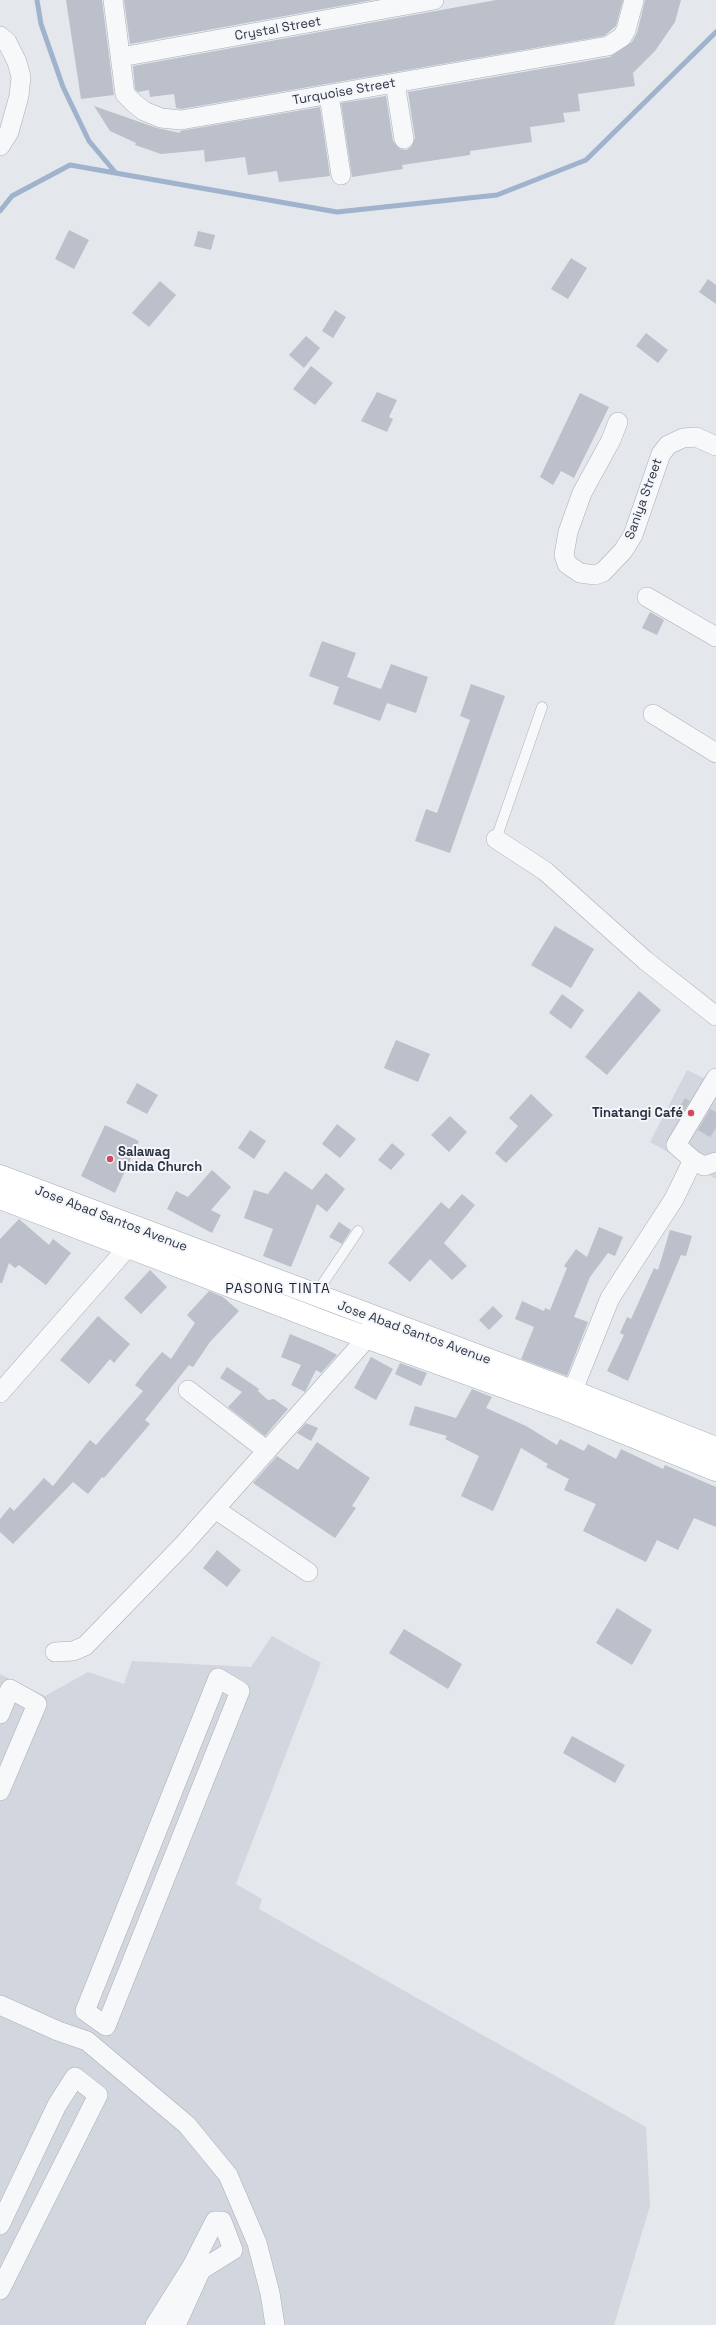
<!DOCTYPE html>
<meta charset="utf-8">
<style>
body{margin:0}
canvas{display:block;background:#e4e7ec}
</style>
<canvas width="716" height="2325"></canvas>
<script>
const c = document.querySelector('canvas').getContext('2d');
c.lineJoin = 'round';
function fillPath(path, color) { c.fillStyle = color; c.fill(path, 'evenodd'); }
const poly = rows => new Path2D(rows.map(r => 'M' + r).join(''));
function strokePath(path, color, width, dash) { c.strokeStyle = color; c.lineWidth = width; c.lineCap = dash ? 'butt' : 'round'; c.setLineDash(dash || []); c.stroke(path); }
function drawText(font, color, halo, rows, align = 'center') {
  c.font = font + ' "Space Grotesk",sans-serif'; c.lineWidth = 4; c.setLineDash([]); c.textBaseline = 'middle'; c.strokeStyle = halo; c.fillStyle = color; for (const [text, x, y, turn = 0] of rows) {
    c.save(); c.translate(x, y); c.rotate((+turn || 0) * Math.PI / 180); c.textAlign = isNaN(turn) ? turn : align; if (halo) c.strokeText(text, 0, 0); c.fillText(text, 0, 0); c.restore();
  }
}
fillPath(poly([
 [687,1070,716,1084,716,1179,650,1142],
 [272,1636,321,1663,236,1884,262,1899,259,1909,646,2127,650,2206,614,2325,0,2325,0,1674,45,1696,88,1672,124,1684,132,1661,251,1667]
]), '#d2d6de');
strokePath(poly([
 [37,0,41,24,63,87,89,141,115,172],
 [0,211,12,196,70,165,337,212,497,195,586,160,716,32]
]), '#9fb4cc', 5);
fillPath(poly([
 [66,0,102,0,114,95,81,99],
 [124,0,373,0,130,44],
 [496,0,623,0,616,26,604,36,181,109,176,108,174,94,150,97,149,90,138,92,135,89,133,66],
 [645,0,681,0,675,22,655,51,633,73,635,86,578,94,580,111,563,113,565,122,530,127,532,142,470,151,470,155,402,165,403,169,352,177,341,103,386,96,393,141,400,149,406,150,411,147,415,138,408,92,610,57,632,42,637,33],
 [94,106,157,128,180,133,180,131,320,107,330,176,279,182,277,171,248,175,245,157,205,162,204,150,161,154,135,145,136,143,110,131],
 [69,230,89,240,74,269,55,259],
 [198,231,215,235,211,250,194,246],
 [571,258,587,268,568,299,551,289],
 [708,279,716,285,716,304,699,292],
 [160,281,176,295,149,327,132,313],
 [335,310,346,317,333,338,322,331],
 [646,333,668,350,658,363,636,346],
 [306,336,320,348,304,368,289,355],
 [311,366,333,383,315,405,293,389],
 [377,392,397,400,389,417,393,419,387,432,361,421],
 [580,393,609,407,574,478,561,471,553,485,540,477],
 [650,612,664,620,657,635,642,628],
 [322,641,356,653,347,677,381,689,391,664,428,677,416,713,387,703,380,721,333,704,339,687,309,676],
 [471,684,505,696,450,853,415,841,426,809,437,813,470,720,460,716],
 [555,926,594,949,571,988,531,965],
 [639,991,661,1010,607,1075,585,1057],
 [562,994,584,1010,571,1029,549,1013],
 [396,1040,430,1054,418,1082,384,1068],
 [137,1083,158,1095,147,1114,126,1103],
 [531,1094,553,1115,506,1163,495,1153,518,1126,509,1118],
 [685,1098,690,1101,681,1115,677,1112],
 [710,1109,716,1112,716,1128,710,1137,698,1130],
 [450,1116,467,1132,449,1152,431,1135],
 [337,1124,356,1139,340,1158,322,1144],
 [105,1125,139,1141,115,1193,81,1176],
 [250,1130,266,1141,254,1159,238,1148],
 [392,1143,405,1154,391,1170,378,1160],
 [212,1170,231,1187,211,1210,221,1215,212,1233,167,1209,176,1191,188,1197],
 [285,1171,312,1190,326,1173,345,1189,327,1212,317,1204,291,1267,263,1256,273,1229,244,1218,254,1190,268,1194],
 [462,1194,475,1205,444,1243,467,1266,452,1280,430,1259,410,1282,388,1263,441,1202,449,1209],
 [19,1219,49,1245,53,1239,71,1253,46,1285,19,1265,15,1268,9,1263,2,1283,0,1283,0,1239],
 [339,1222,351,1230,342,1244,329,1237],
 [599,1227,623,1237,615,1256,608,1253,590,1277,574,1317,588,1322,567,1376,521,1359,534,1327,515,1319,522,1301,544,1311,545,1308,550,1310,567,1268,564,1266,576,1249,587,1257],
 [670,1230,692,1236,686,1256,681,1255,628,1381,607,1371,624,1335,620,1333,627,1317,631,1319,654,1268,658,1270],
 [150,1270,167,1287,141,1314,124,1298],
 [209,1291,223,1297,239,1311,210,1342,193,1367,189,1365,145,1420,150,1424,104,1478,102,1477,88,1494,73,1482,13,1544,0,1532,0,1519,10,1507,14,1511,44,1478,53,1486,90,1440,96,1445,143,1391,135,1385,145,1372,162,1352,171,1359,195,1323,187,1315],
 [493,1306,503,1316,489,1330,479,1320],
 [98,1316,130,1344,114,1363,110,1359,89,1384,60,1360],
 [290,1334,324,1348,337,1355,321,1373,316,1370,305,1392,291,1385,301,1365,281,1357],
 [371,1357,393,1369,376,1400,354,1388],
 [400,1363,427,1373,421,1386,395,1374],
 [227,1367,259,1389,258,1391,268,1400,274,1399,288,1409,265,1436,228,1407,242,1392,220,1378],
 [472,1389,492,1397,486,1408,526,1426,557,1445,560,1439,584,1451,588,1444,616,1459,621,1449,663,1469,665,1465,716,1487,716,1527,694,1518,678,1550,657,1540,646,1562,583,1531,596,1504,564,1490,569,1479,546,1467,548,1464,521,1448,493,1511,461,1496,479,1456,445,1439,447,1436,409,1425,415,1406,456,1418],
 [306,1423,318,1428,311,1441,297,1433],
 [317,1442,370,1478,352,1506,356,1508,335,1538,253,1483,277,1456,298,1470],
 [217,1550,241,1570,227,1587,203,1568],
 [617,1608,652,1630,632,1665,596,1643],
 [404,1629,462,1664,448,1689,389,1653],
 [572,1736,625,1765,615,1783,563,1753]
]), '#bbc0ca');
const lane = poly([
 [496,839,542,707],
 [315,1295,358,1231]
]);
const street = poly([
 [113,0,125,94,134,103,144,111,161,118,181,120,608,46,622,37,626,30,634,0],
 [0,36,7,42,17,62,21,77,19,96,9,132,0,146],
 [121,57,434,0],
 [395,83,404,139],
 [329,95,341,175],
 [618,422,611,440,582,493,568,532,564,555,567,564,580,573,595,575,603,572,623,551,633,535,661,454,668,445,683,438,696,437,716,446],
 [647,597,716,637],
 [653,714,716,753],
 [496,839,545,871,646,961,716,1016],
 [716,1078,676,1145,693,1160,704,1166,716,1162],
 [188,1390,266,1450],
 [0,1393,128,1247,133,1233],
 [567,1405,610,1298,674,1199,693,1160],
 [215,1509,308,1572],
 [55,1652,73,1651,85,1646,183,1545,367,1338,372,1325],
 [218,1678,240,1691,106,2026,85,2011,218,1678],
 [0,1714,10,1689,37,1704,0,1791],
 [0,2005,58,2031,87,2041,187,2125,228,2175,257,2243,270,2293,275,2325],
 [0,2225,57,2105,75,2077,98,2095,0,2290],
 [155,2325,192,2266,215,2221,222,2221,233,2250,201,2270,176,2325]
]);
const secondary = poly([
 [0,1176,572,1391,716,1448],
 [0,1198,332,1325,565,1409,716,1470]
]);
strokePath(lane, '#a9aeb7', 11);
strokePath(street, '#a9aeb7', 20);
strokePath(secondary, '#a9aeb7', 23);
strokePath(lane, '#f7f8fa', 10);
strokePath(street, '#f7f8fa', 19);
strokePath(secondary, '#fff', 22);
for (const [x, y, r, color] of [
 [691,1113,4,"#d1495b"],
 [110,1159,4,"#d1495b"]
]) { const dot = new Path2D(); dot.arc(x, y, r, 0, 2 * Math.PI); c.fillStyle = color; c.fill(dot); strokePath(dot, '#f4f6f9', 1.5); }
drawText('13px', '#2b3445', '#f4f6f9', [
 ["Crystal Street",278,29,-10],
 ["Turquoise Street",344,92,-10],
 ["Saniya Street",644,499,-70],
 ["Jose Abad Santos Avenue",111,1219,21],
 ["Jose Abad Santos Avenue",414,1333,20]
]);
drawText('bold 13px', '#2b3445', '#f4f6f9', [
 ["Tinatangi Café",683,1113],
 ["Salawag",118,1152,"left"],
 ["Unida Church",118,1167,"left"]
], 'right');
c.letterSpacing = '1px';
drawText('14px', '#1d2536', '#f4f6f9', [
 ["PASONG TINTA",278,1289]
]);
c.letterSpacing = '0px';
</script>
